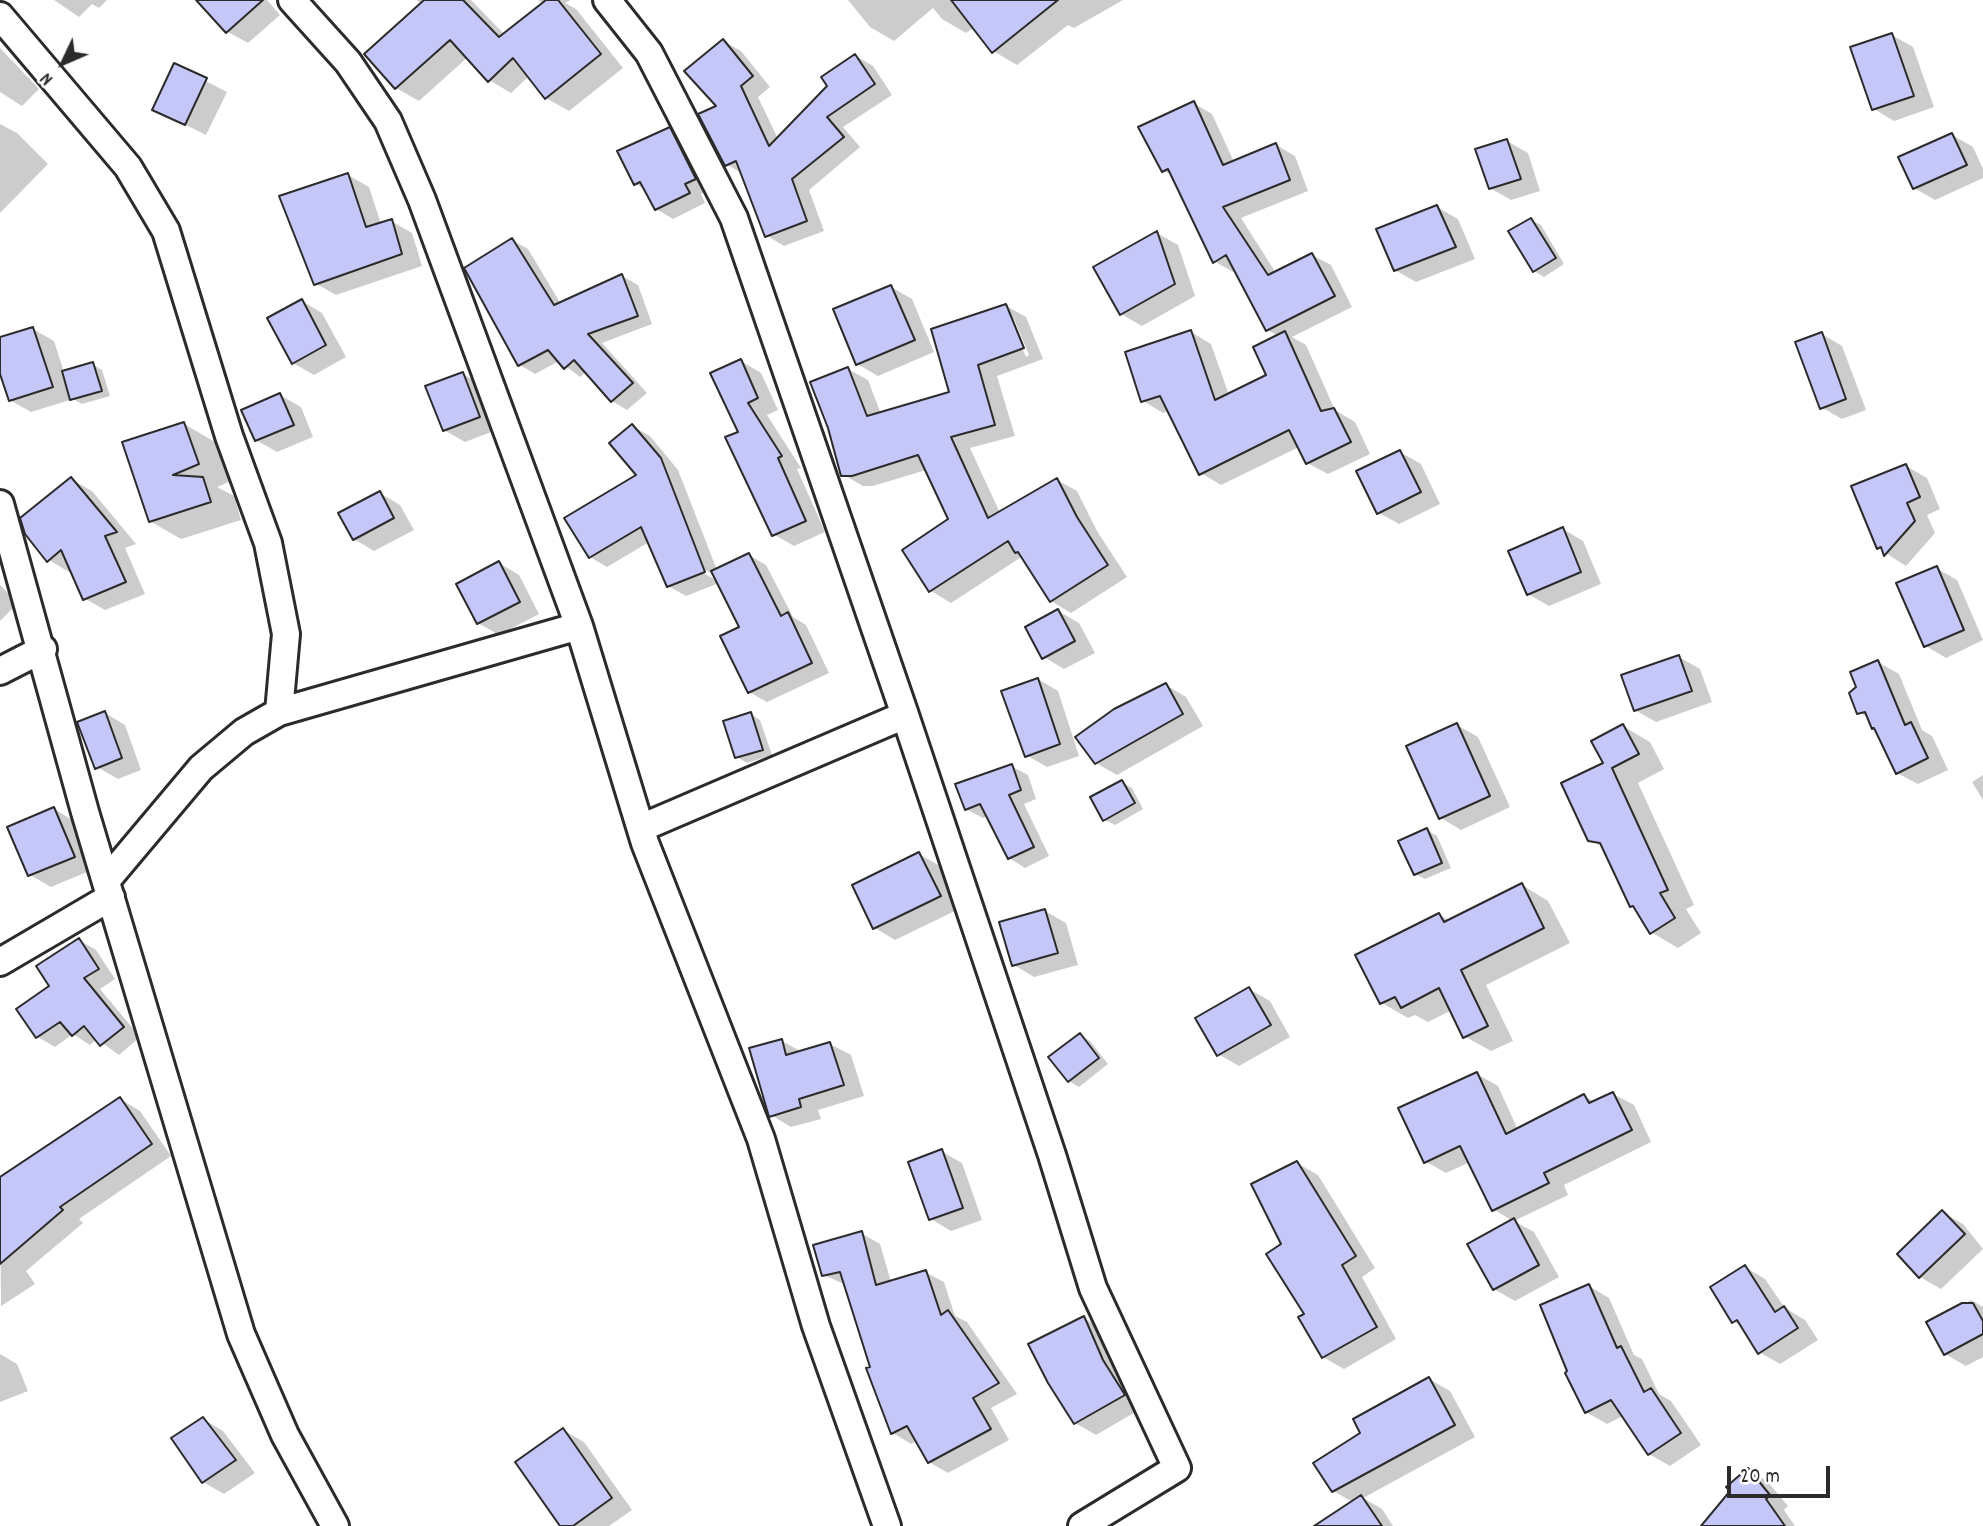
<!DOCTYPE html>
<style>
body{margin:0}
#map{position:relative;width:1983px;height:1526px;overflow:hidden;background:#fff;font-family:Dekko,sans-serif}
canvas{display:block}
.north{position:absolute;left:28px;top:28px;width:70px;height:70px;-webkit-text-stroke:5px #fff;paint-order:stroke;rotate:226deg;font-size:19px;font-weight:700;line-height:28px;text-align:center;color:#2b2b2b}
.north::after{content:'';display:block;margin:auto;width:24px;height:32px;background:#2b2b2b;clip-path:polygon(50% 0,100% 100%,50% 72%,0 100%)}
.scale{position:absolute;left:1727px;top:1466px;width:103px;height:32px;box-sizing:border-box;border:4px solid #2b2b2b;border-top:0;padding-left:9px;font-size:21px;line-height:24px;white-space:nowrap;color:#2b2b2b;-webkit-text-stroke:5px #fff;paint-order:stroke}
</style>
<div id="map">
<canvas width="1983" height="1526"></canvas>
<div class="north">N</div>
<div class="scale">20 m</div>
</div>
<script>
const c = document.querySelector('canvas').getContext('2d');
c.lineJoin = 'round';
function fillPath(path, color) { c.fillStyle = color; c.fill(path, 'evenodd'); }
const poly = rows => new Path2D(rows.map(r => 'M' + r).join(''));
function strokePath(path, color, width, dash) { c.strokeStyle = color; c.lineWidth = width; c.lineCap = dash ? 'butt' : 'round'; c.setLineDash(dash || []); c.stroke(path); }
fillPath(poly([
 [54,0,107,0,99,8,92,4,79,17],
 [199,0,267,0,280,15,248,43,228,32],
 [417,0,471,0,505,35,544,4,538,0,570,0,565,3,576,9,623,68,569,111,546,98,529,76,511,93,489,80,468,57,419,101,396,88,422,5],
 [848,0,1123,0,1074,28,1068,25,1017,65,993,51,975,27,966,33,942,19,933,8,894,41,870,27],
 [1892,35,1913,47,1934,107,1894,121,1874,109],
 [723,41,741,51,770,87,758,97,778,139,856,56,873,66,892,95,843,127,860,147,809,190,824,231,784,246,766,235,743,174,726,164,719,106],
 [0,48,39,89,22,106,0,92],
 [175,65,227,92,206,135,154,109],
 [1193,103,1212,114,1234,162,1276,145,1295,156,1308,191,1241,218,1276,273,1312,255,1331,265,1352,307,1292,337,1306,345,1335,410,1355,422,1370,454,1328,474,1307,463,1299,447,1221,485,1201,473,1169,411,1163,413,1143,401,1191,332,1211,344,1229,395,1269,375,1279,336,1267,330,1236,270,1233,272,1214,261,1174,176,1164,171],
 [0,124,17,133,48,164,0,213],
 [669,129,686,139,712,189,701,194,705,203,673,219,656,209,646,190,636,184],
 [1952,135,1973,147,1983,169,1983,178,1935,200,1914,188],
 [1507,141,1528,153,1540,191,1511,200,1490,188],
 [348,175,369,187,381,224,391,221,412,233,422,266,336,295,315,283],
 [1437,207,1458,219,1475,259,1416,282,1395,270],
 [1531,220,1541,225,1564,264,1544,277,1534,271],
 [1157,233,1178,245,1195,296,1142,326,1121,314],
 [512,240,528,249,561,304,622,276,638,285,652,324,602,343,647,393,627,410,612,401,586,372,580,377,559,361,535,374,520,365],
 [891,287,912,299,934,352,878,376,857,364],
 [302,301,322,313,346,357,314,375,293,363],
 [1006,306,1026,317,1043,359,997,376,1015,436,970,448,1000,513,1057,480,1077,491,1097,531,1127,577,1071,613,1051,601,1023,556,951,603,931,591,904,550,950,520,926,470,873,486,863,486,842,474,848,369,868,380,881,414,952,393],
 [1010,319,1014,319,1029,355,1026,357],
 [33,329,54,341,64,372,92,364,102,370,110,396,82,404,73,399,31,412,10,400,0,368,0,339],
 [1822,334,1842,346,1866,410,1842,419,1821,407],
 [741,361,761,373,778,410,767,415,801,468,797,469,825,532,794,546,773,534,740,433],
 [463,374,483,386,499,429,465,442,444,430],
 [280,395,301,407,313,437,277,452,256,440],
 [184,424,215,442,229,482,217,487,234,496,241,520,181,539,150,521],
 [632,426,650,436,678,470,717,570,749,555,766,565,793,617,806,625,829,673,767,702,749,692,741,628,719,583,686,596,668,586,649,542,607,567,590,557,638,476],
 [698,566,716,576,716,580,696,569],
 [1400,452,1421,464,1440,504,1399,524,1378,512],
 [1906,466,1927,478,1940,509,1927,515,1935,533,1906,566,1878,548],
 [71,479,92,491,136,544,125,548,145,594,105,610,84,598,72,570,69,572,49,560],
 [380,493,400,505,414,530,374,551,354,539],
 [1563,529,1583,541,1601,584,1549,606,1528,594],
 [499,563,519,575,539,614,499,635,478,623],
 [1936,568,1957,580,1983,640,1946,658,1926,646],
 [0,585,18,603,0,621],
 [1058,611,1079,623,1095,653,1064,669,1044,657],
 [1679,657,1700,669,1712,702,1656,722,1635,710],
 [1878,662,1899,674,1922,730,1932,736,1948,770,1918,784,1897,773,1870,719,1859,712],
 [1038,679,1058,691,1079,756,1047,767,1026,755],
 [1166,685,1186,697,1203,726,1117,775,1096,763],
 [105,713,125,725,141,770,118,779,97,767],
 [751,714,760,720,772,755,747,763,737,757],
 [1457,725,1478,737,1510,807,1461,830,1441,818],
 [1623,726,1650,742,1664,769,1638,783,1694,905,1686,909,1701,933,1678,948,1651,932,1637,909,1631,906,1604,848,1589,839,1606,764],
 [1011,766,1028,775,1036,799,1024,804,1049,856,1025,868,1009,858,988,816,983,818,966,809],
 [1983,775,1983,800,1972,782],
 [1122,782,1132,788,1143,809,1115,825,1105,820],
 [54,809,74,821,94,869,51,887,30,875],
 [1427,830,1437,836,1451,868,1425,879,1415,874],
 [919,854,940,866,961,908,895,940,875,928],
 [1522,885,1548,901,1570,943,1486,985,1513,1041,1491,1051,1464,1036,1452,1010,1428,1022,1415,1015,1408,1018,1382,1003,1439,915,1450,921],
 [1045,911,1066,923,1078,965,1034,977,1014,965],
 [79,940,96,950,115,979,100,989,140,1037,119,1055,97,1039,90,1045,73,1034,55,1047,38,1037,19,1010,52,986],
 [1249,989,1270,1001,1290,1037,1239,1066,1218,1054],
 [1080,1035,1090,1041,1108,1064,1079,1087,1069,1081],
 [782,1041,802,1052,830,1044,851,1055,864,1096,818,1110,821,1119,791,1127,771,1115],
 [1477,1074,1498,1086,1518,1130,1584,1096,1595,1102,1613,1094,1634,1105,1651,1142,1564,1185,1568,1195,1514,1221,1534,1232,1559,1277,1515,1301,1494,1289,1513,1221,1493,1209,1470,1162,1446,1173,1425,1161],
 [120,1099,140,1111,171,1156,79,1219,83,1223,26,1271,35,1284,1,1306,0,1179],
 [941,1151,962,1163,982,1220,951,1231,931,1219],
 [1297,1163,1318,1175,1375,1268,1362,1277,1396,1339,1344,1369,1323,1357,1283,1245],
 [1942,1212,1963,1224,1983,1249,1941,1289,1920,1277,1899,1254],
 [861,1233,880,1244,891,1282,925,1272,944,1282,955,1316,967,1322,1017,1394,991,1408,1009,1440,948,1473,929,1462,917,1441,911,1444,893,1433,869,1369,872,1368,846,1285,824,1275],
 [1745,1267,1765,1279,1785,1308,1805,1320,1818,1340,1780,1364,1759,1352,1744,1328,1733,1321],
 [1589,1286,1609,1298,1634,1355,1642,1359,1659,1394,1671,1401,1701,1445,1670,1466,1649,1454,1623,1416,1607,1424,1586,1412],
 [1971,1300,1983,1307,1983,1357,1966,1366,1945,1354,1928,1323],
 [1084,1318,1104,1330,1144,1407,1096,1435,1075,1423],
 [0,1354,17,1364,28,1391,0,1402],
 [1429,1379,1450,1391,1475,1437,1363,1498,1382,1509,1393,1526,1345,1526,1353,1502,1333,1491,1363,1433],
 [203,1419,223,1431,255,1473,224,1494,203,1482],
 [563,1430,584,1442,632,1510,609,1526,562,1526],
 [1748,1470,1767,1481,1788,1506,1784,1510,1795,1526,1703,1526]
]), '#0003');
const building = poly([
 [196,0,263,0,226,33,196,0],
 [424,0,463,0,499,37,546,0,558,0,601,54,545,99,513,58,488,82,450,40,395,89,364,54,424,0],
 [951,0,1058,0,992,53,951,0],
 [1892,33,1914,96,1872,110,1850,47,1892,33],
 [723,39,753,76,741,86,769,146,827,86,821,77,855,54,875,84,827,117,844,137,792,179,807,221,765,237,736,161,725,166,698,114,716,106,684,71,723,39],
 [174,63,207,78,185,125,152,110,174,63],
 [1194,101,1223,165,1276,143,1290,180,1223,207,1268,275,1312,253,1335,296,1266,331,1226,255,1213,263,1168,169,1162,172,1138,127,1194,101],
 [670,127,696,179,685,184,690,193,655,210,640,182,634,185,617,151,670,127],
 [1952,133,1967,165,1913,189,1898,157,1952,133],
 [1507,139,1521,179,1489,189,1475,149,1507,139],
 [348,173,366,227,392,219,402,254,314,285,279,196,348,173],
 [1437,205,1456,247,1394,271,1376,229,1437,205],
 [1531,218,1556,258,1533,272,1508,231,1531,218],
 [1157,231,1175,284,1120,315,1093,267,1157,231],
 [512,238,554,305,622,274,638,316,588,334,633,383,611,402,574,360,564,369,548,350,518,366,464,268,512,238],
 [891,285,915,340,856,365,833,309,891,285],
 [302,299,326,345,292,364,267,318,302,299],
 [1006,304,1024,348,978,365,995,425,951,437,988,518,1057,478,1077,517,1108,565,1050,602,1018,552,1015,553,1008,541,929,592,902,550,948,519,918,455,852,476,841,476,828,428,810,382,848,367,867,416,949,392,931,329,1006,304],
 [33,327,53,387,9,401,0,374,0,337,33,327],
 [1191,330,1215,400,1266,375,1253,347,1285,331,1321,411,1334,408,1351,442,1306,464,1289,430,1199,475,1160,396,1141,402,1125,352,1191,330],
 [1822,332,1846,399,1820,409,1795,342,1822,332],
 [741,359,758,398,748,403,782,456,778,458,806,521,772,536,725,437,738,432,710,373,741,359],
 [93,362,102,391,70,400,62,371,93,362],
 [463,372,480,417,443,431,425,386,463,372],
 [280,393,294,425,255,441,241,410,280,393],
 [184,422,199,464,173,475,203,477,211,502,149,522,122,442,184,422],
 [632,424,661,458,705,572,667,587,641,527,589,558,564,518,636,475,609,443,632,424],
 [1400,450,1421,492,1377,514,1356,471,1400,450],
 [1906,464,1920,497,1907,503,1915,521,1884,556,1881,547,1877,549,1851,486,1906,464],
 [71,477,117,532,105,536,126,582,83,600,61,550,47,562,25,534,20,518,71,477],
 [380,491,394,518,353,540,338,513,380,491],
 [1563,527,1581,572,1527,595,1508,551,1563,527],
 [749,553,781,616,788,612,812,663,748,693,720,636,739,627,711,571,749,553],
 [499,561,520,602,477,624,456,584,499,561],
 [1937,566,1964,630,1924,647,1896,583,1937,566],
 [1058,609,1075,641,1042,659,1025,627,1058,609],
 [1679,655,1692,691,1634,711,1621,675,1679,655],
 [1878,660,1905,725,1911,722,1928,758,1896,774,1874,728,1872,729,1865,712,1857,714,1849,693,1856,687,1850,672,1878,660],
 [1038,678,1060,744,1025,757,1001,691,1038,678],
 [1166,683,1183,714,1095,764,1075,737,1114,709,1166,683],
 [105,711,122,758,95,769,77,722,105,711],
 [751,712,763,750,735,758,723,721,751,712],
 [1457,723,1490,796,1439,819,1406,746,1457,723],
 [1623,724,1639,754,1612,768,1668,890,1660,893,1675,918,1650,934,1633,906,1630,907,1600,843,1588,841,1561,783,1603,763,1591,741,1623,724],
 [1012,764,1021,790,1009,795,1034,847,1008,859,980,804,965,810,955,784,1012,764],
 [1122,780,1135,803,1103,821,1090,797,1122,780],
 [54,807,75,857,28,876,7,827,54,807],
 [1427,828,1442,863,1414,875,1398,841,1427,828],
 [919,852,941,896,873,929,852,885,919,852],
 [1522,883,1544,928,1461,970,1488,1026,1463,1038,1439,988,1401,1008,1395,997,1380,1004,1355,955,1439,913,1444,922,1522,883],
 [1045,909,1058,953,1012,966,999,922,1045,909],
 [79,938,99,969,84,978,124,1027,100,1046,84,1026,72,1036,60,1022,36,1038,16,1009,49,986,36,966,79,938],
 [1249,987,1271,1025,1217,1056,1195,1018,1249,987],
 [1080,1033,1099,1058,1068,1082,1048,1057,1080,1033],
 [782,1039,786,1055,830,1042,844,1085,799,1099,801,1107,769,1117,749,1048,782,1039],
 [1477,1072,1506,1134,1584,1094,1589,1103,1613,1092,1632,1130,1544,1173,1549,1183,1492,1211,1460,1146,1424,1163,1398,1108,1477,1072],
 [120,1097,152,1144,60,1207,63,1210,0,1264,0,1177,120,1097],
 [942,1149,963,1208,929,1220,908,1162,942,1149],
 [1297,1161,1356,1256,1342,1265,1377,1327,1322,1358,1298,1317,1304,1314,1266,1254,1281,1244,1251,1184,1297,1161],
 [1942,1210,1965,1234,1919,1278,1897,1254,1942,1210],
 [1514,1218,1539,1265,1493,1290,1467,1244,1514,1218],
 [862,1231,876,1285,926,1270,941,1315,948,1310,999,1383,973,1398,991,1429,928,1463,907,1426,891,1434,866,1368,870,1367,840,1272,822,1276,813,1245,862,1231],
 [1745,1265,1775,1312,1784,1306,1798,1328,1758,1354,1737,1320,1732,1323,1710,1287,1745,1265],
 [1589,1284,1617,1348,1621,1346,1644,1392,1651,1388,1681,1433,1648,1455,1611,1400,1585,1413,1565,1373,1567,1371,1540,1305,1589,1284],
 [1962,1303,1973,1303,1983,1321,1983,1334,1944,1355,1926,1322,1962,1303],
 [1084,1316,1103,1360,1125,1395,1074,1424,1048,1383,1028,1344,1084,1316],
 [1429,1377,1455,1425,1332,1492,1313,1463,1360,1433,1353,1419,1429,1377],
 [203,1417,236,1460,202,1483,171,1438,203,1417],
 [563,1428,612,1498,573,1526,560,1526,515,1462,563,1428],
 [1748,1468,1770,1495,1766,1499,1785,1526,1701,1526,1730,1491,1726,1487,1748,1468],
 [1361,1495,1382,1526,1314,1526,1361,1495]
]);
fillPath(building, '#c6c7f9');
strokePath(building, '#2b2b2b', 2);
const minor = poly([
 [292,0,348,62,388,121,422,200,579,626,645,843,761,1139,816,1326,887,1526],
 [607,0,649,53,734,218,905,715,641,828],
 [0,16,128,167,166,231,229,436,268,543,286,634,279,712],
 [0,504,85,812,241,1334,285,1435,335,1526],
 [0,671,43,649],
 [905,715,1052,1155,1093,1288,1177,1468,1082,1526],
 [106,881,201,768,244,732,279,712,579,626],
 [0,962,111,897]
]);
strokePath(minor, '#2b2b2b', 32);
strokePath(minor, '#fff', 26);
</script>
